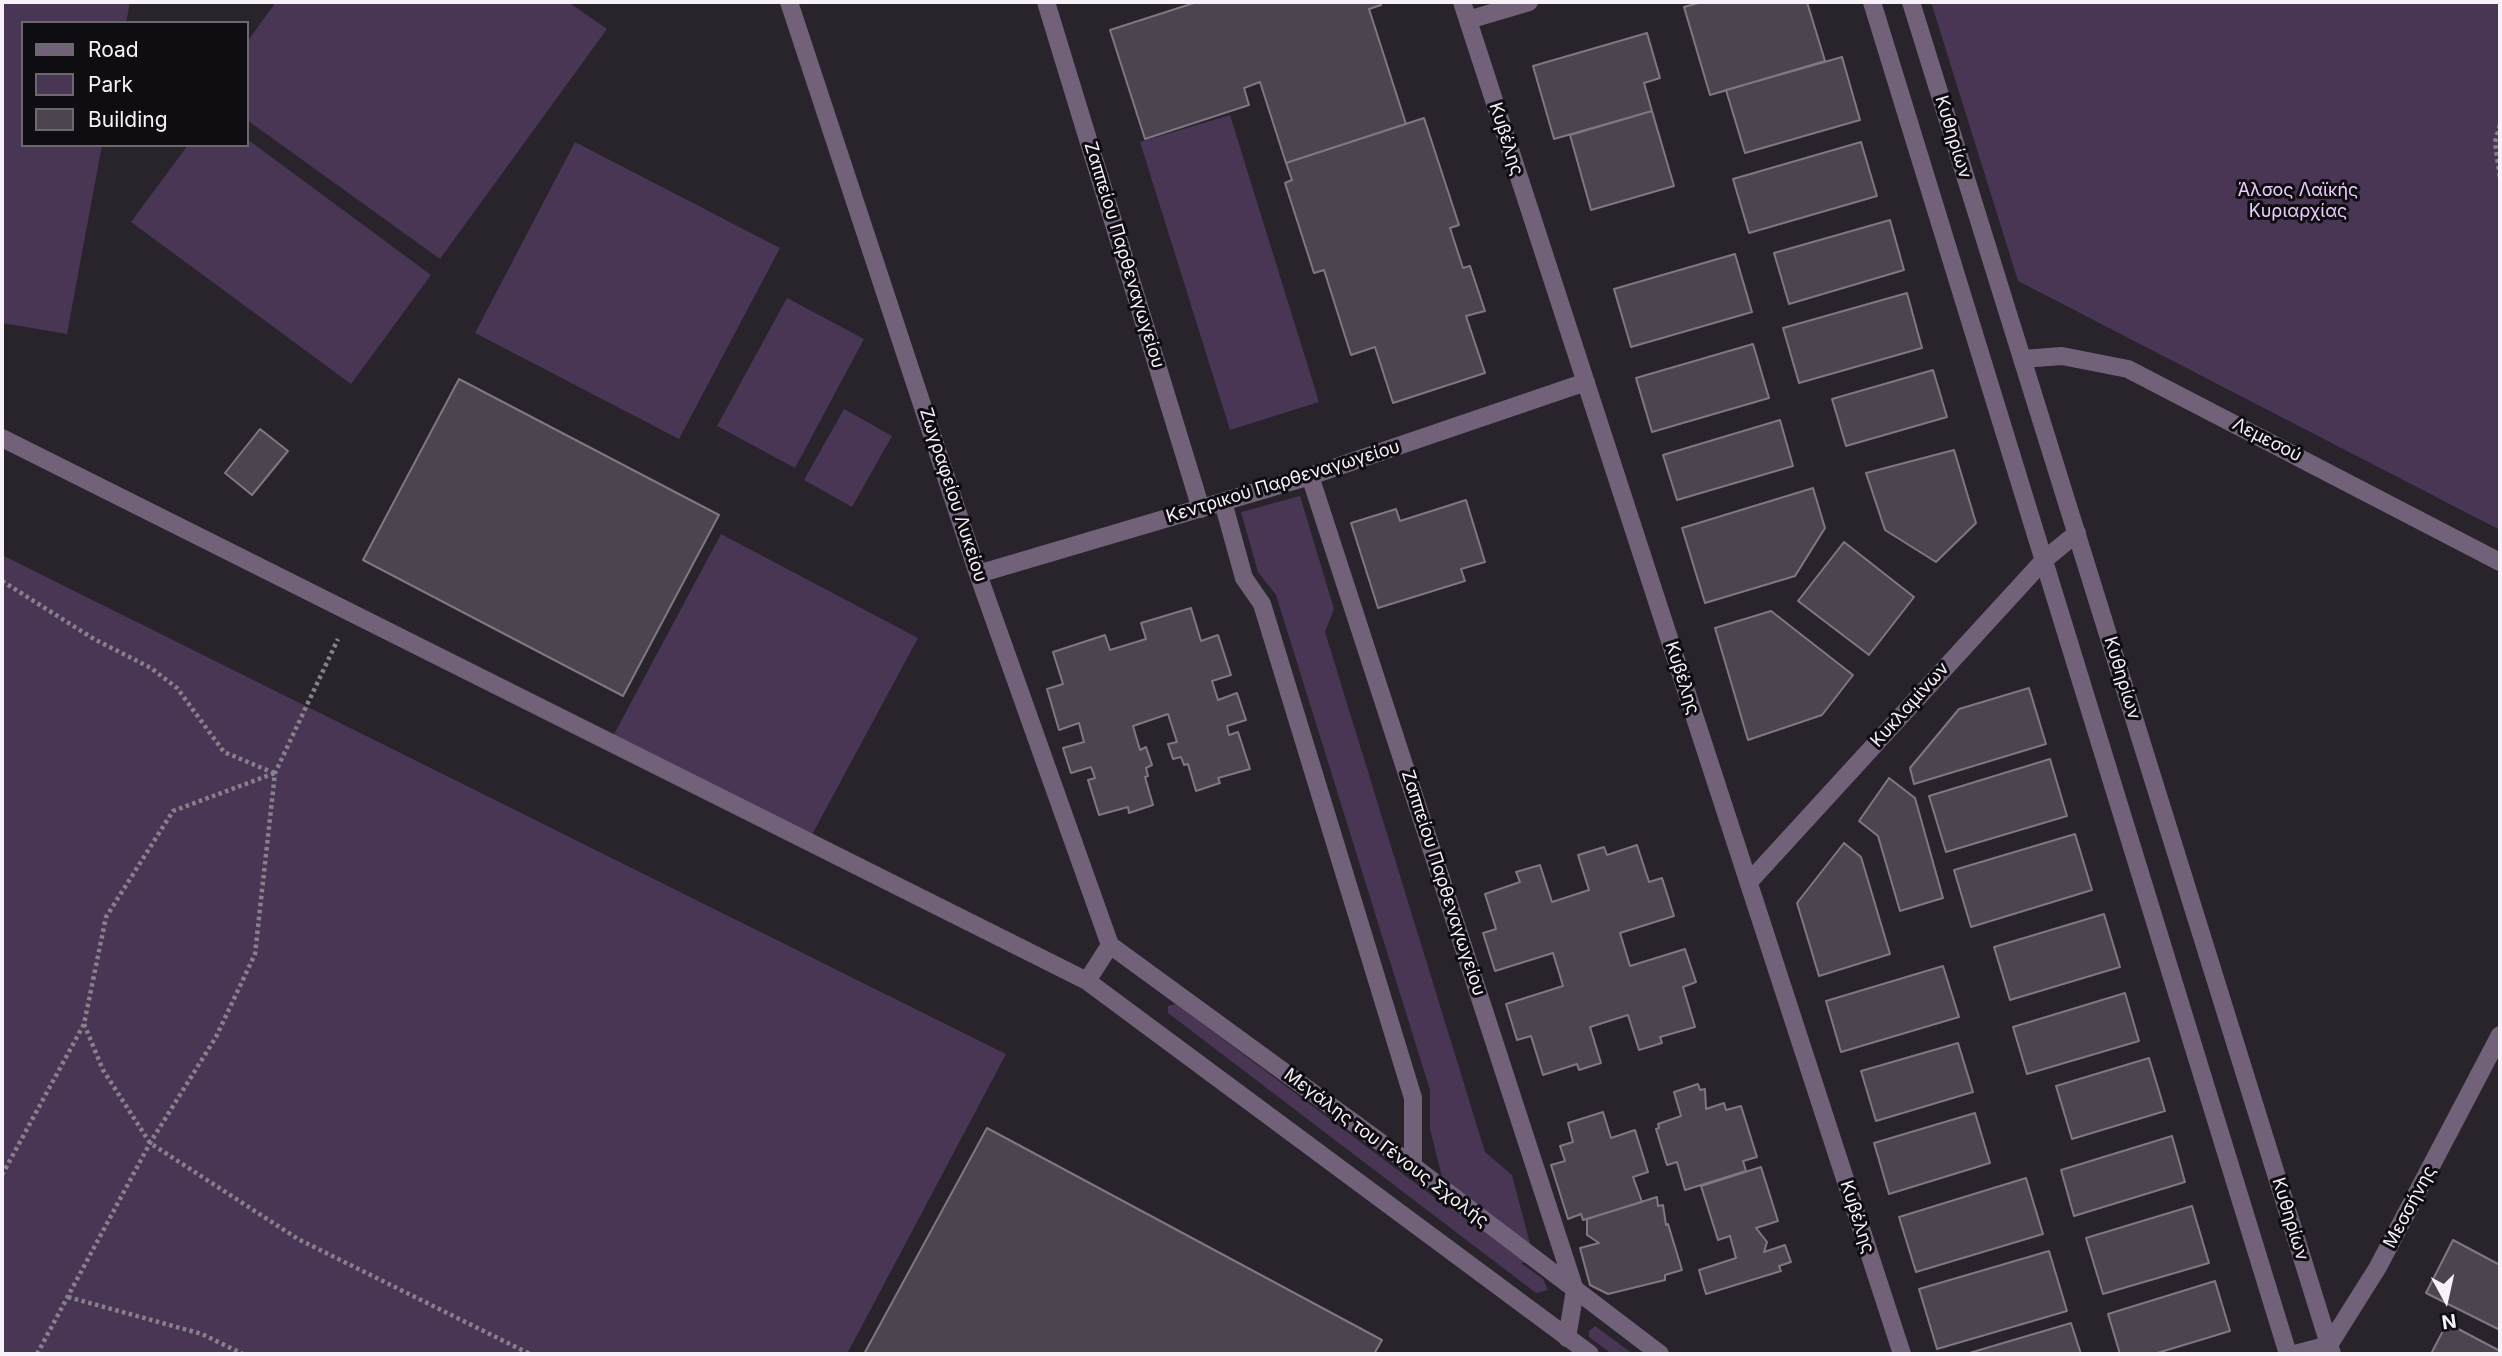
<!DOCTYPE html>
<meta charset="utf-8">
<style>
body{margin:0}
#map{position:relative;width:2502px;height:1356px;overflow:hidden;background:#29232c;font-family:Inter,sans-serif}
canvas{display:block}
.frame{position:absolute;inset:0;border:4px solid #f6f2f8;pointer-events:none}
.legend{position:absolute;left:21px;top:21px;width:228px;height:126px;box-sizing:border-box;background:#100d12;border:2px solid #6c696e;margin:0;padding:9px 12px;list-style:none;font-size:21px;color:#f6f2f8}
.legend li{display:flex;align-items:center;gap:14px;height:35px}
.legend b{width:35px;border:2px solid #6c696e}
.north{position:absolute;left:2411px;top:1265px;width:70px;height:70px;-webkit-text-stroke:5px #100d12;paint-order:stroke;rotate:172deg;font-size:19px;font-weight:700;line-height:28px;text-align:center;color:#f6f2f8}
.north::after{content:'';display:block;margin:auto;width:24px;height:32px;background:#f6f2f8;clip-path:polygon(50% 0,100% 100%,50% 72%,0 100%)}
</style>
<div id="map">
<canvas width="2502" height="1356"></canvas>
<div class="frame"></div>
<ul class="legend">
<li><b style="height:9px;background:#71627a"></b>Road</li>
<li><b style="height:19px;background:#493554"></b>Park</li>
<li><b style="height:19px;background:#4c454f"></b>Building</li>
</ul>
<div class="north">N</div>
</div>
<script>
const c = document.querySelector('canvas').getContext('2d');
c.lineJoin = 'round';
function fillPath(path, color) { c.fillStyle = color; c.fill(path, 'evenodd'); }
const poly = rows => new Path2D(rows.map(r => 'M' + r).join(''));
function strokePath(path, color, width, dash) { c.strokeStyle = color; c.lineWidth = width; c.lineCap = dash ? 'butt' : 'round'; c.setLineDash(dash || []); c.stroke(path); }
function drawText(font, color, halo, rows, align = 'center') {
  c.font = font + ' Inter,sans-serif'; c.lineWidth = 6; c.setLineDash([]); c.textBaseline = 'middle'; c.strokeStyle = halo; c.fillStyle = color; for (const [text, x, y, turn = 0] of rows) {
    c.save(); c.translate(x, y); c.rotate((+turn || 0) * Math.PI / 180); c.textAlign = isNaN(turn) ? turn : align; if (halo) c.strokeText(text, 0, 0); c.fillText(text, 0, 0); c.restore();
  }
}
fillPath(poly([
 [2,2,130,2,126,23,23,23,23,145,102,145,67,334,2,323],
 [276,2,568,2,607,29,440,259,247,120,247,42],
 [1931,2,2500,2,2500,530,2018,281],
 [1230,115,1319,402,1230,430,1140,142],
 [247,139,431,275,351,384,131,222,188,145,247,145],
 [575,142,780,248,679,439,475,333],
 [787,298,864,339,795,468,717,426],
 [844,409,892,436,852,507,804,480],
 [1300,496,1334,609,1325,632,1485,1152,1512,1175,1533,1255,1528,1262,1521,1263,1543,1279,1548,1290,1536,1293,1168,1013,1168,1006,1176,1004,1450,1209,1430,1129,1430,1090,1276,595,1258,572,1241,512],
 [721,534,918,638,808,842,612,738],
 [2,555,1006,1054,847,1354,2,1354],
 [1595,1326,1633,1354,1612,1354,1589,1337,1589,1331]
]), '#493554');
const building = poly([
 [1197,2,1380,2,1381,5,1369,9,1406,124,1286,163,1260,82,1244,88,1249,105,1145,139,1110,30,1197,2],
 [1702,2,1807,2,1825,61,1710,95,1684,7,1702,2],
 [1647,33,1660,78,1644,83,1652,111,1554,139,1533,66,1647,33],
 [1842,57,1860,120,1745,153,1726,90,1842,57],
 [1652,111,1674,186,1591,210,1570,135,1652,111],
 [1424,118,1459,225,1450,228,1463,268,1470,266,1485,311,1466,316,1485,373,1393,403,1375,347,1351,355,1324,270,1314,273,1285,183,1292,180,1286,163,1424,118],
 [1861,142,1877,196,1749,233,1733,179,1861,142],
 [1890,220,1904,270,1789,304,1774,253,1890,220],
 [1735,254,1752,312,1631,347,1614,289,1735,254],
 [1907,293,1922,348,1799,383,1783,328,1907,293],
 [1753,344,1769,398,1652,432,1636,378,1753,344],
 [1933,370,1947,417,1846,446,1832,399,1933,370],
 [459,379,719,515,623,696,363,560,459,379],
 [1780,420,1793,466,1677,500,1663,455,1780,420],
 [260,429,288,451,252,495,225,473,260,429],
 [1954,450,1976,523,1936,562,1885,530,1866,473,1954,450],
 [1813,488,1825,528,1795,576,1705,603,1682,528,1813,488],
 [1466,500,1485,562,1461,569,1465,581,1378,608,1351,523,1396,509,1400,521,1466,500],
 [1844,542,1914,597,1869,655,1798,601,1844,542],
 [1191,608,1201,641,1218,635,1231,675,1212,681,1218,700,1237,693,1246,720,1227,726,1229,735,1238,732,1250,769,1218,778,1220,783,1196,791,1188,764,1184,765,1181,757,1173,759,1168,744,1177,742,1168,714,1133,726,1140,750,1146,747,1152,765,1146,768,1148,776,1145,777,1153,805,1129,813,1128,807,1099,815,1088,780,1095,778,1091,767,1071,773,1063,748,1084,742,1079,723,1059,730,1047,689,1063,684,1053,652,1105,635,1110,650,1146,639,1141,623,1191,608],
 [1771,611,1853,675,1822,715,1748,740,1715,628,1771,611],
 [2029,688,2046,744,1914,784,1910,768,1959,709,2029,688],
 [2050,759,2067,816,1946,852,1929,796,2050,759],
 [1889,778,1915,798,1943,898,1900,911,1878,836,1859,821,1889,778],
 [2075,834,2092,890,1971,927,1954,870,2075,834],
 [1844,843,1861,857,1890,954,1819,976,1797,903,1844,843],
 [1637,845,1649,882,1662,878,1674,916,1620,933,1630,966,1685,949,1696,982,1683,987,1695,1027,1660,1037,1662,1043,1639,1050,1628,1015,1590,1027,1601,1063,1579,1070,1577,1064,1543,1075,1531,1036,1517,1040,1506,1004,1563,986,1553,953,1495,971,1483,933,1496,929,1485,894,1520,882,1516,872,1540,865,1552,902,1589,890,1578,855,1604,847,1607,855,1637,845],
 [2104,914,2120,967,2010,1000,1994,947,2104,914],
 [1943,966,1959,1017,1841,1052,1826,1001,1943,966],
 [2125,993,2139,1041,2027,1074,2013,1027,2125,993],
 [1958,1043,1973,1092,1876,1121,1861,1071,1958,1043],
 [2149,1058,2165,1111,2072,1139,2056,1086,2149,1058],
 [1698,1084,1700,1090,1705,1089,1706,1109,1724,1103,1726,1110,1741,1106,1757,1157,1743,1161,1746,1171,1685,1190,1677,1162,1667,1165,1656,1129,1659,1128,1658,1124,1681,1116,1674,1092,1698,1084],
 [1603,1112,1611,1138,1635,1130,1648,1172,1633,1177,1642,1202,1583,1220,1581,1214,1568,1219,1551,1165,1565,1161,1560,1146,1573,1142,1568,1123,1603,1112],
 [1975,1113,1990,1163,1889,1194,1874,1143,1975,1113],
 [987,1128,1382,1340,1374,1354,864,1354,987,1128],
 [2172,1136,2185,1182,2074,1216,2061,1170,2172,1136],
 [1761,1167,1778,1221,1756,1228,1767,1242,1764,1252,1785,1245,1791,1262,1779,1266,1781,1271,1706,1294,1699,1270,1736,1258,1730,1236,1718,1240,1701,1186,1761,1167],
 [2026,1178,2043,1234,1916,1272,1899,1217,2026,1178],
 [1657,1197,1658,1206,1663,1205,1666,1225,1668,1224,1682,1270,1665,1275,1665,1280,1608,1294,1590,1285,1580,1248,1599,1243,1587,1235,1587,1219,1657,1197],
 [2192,1206,2209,1263,2103,1294,2086,1238,2192,1206],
 [2453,1240,2500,1265,2500,1330,2426,1293,2453,1240],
 [2049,1251,2067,1311,1937,1349,1919,1289,2049,1251],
 [2215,1281,2230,1331,2154,1354,2120,1354,2108,1314,2215,1281],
 [2071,1323,2081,1354,1966,1354,2071,1323],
 [2447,1323,2500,1351,2500,1354,2431,1354,2447,1323]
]);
fillPath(building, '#4c454f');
strokePath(building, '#7f7884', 2);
strokePath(poly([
 [2500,125,2495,142,2500,178],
 [2,581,94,639,151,668,177,688,224,752,274,773],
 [84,1024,103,1070,150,1143,298,1239,530,1354],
 [2,1175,84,1024,106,917,173,811,275,773],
 [68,1297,202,1334,243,1354],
 [37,1354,150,1143,216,1037,255,954,275,773,338,639]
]), '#87828a', 4.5, [3.5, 3.5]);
strokePath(poly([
 [789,2,978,574,1110,945,1087,981],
 [1046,2,1201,509],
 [1462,2,1902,1354],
 [1872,2,2288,1354],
 [1911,2,2332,1354],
 [1468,20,1529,2],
 [2022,359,2062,356,2128,369,2500,562],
 [2,438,1087,981,1590,1354],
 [1310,476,1575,1290,1567,1338],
 [1223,502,1244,578,1262,604,1413,1098,1413,1166],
 [978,574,1310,476,1586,382],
 [1749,882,2044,560,2077,533],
 [1110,945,1413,1166,1660,1354],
 [2295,1354,2329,1345,2378,1267,2500,1035]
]), '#71627a', 18);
drawText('18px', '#f6f2f8', '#100d12', [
 ["Κυθηρίων",1953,137,73],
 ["Κυβέλης",1506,139,72],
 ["Ζαππείου Παρθεναγωγείου",1124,255,73],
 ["Λεμεσού",2267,440,27],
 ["Κεντρικού Παρθεναγωγείου",1283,482,-17],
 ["Ζωγραφείου Λυκείου",953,495,72],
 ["Κυβέλης",1682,678,72],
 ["Κυθηρίων",2122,678,73],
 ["Κυκλαμίνων",1910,705,-48],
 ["Ζαππείου Παρθεναγωγείου",1443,883,72],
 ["Μεγάλης του Γένους Σχολής",1386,1148,37],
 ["Μεσσήνης",2410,1207,-62],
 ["Κυβέλης",1857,1217,72],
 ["Κυθηρίων",2290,1219,73]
]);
drawText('18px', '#eaccfd', '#100d12', [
 ["Άλσος Λαϊκής",2298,191],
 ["Κυριαρχίας",2298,212]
]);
</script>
